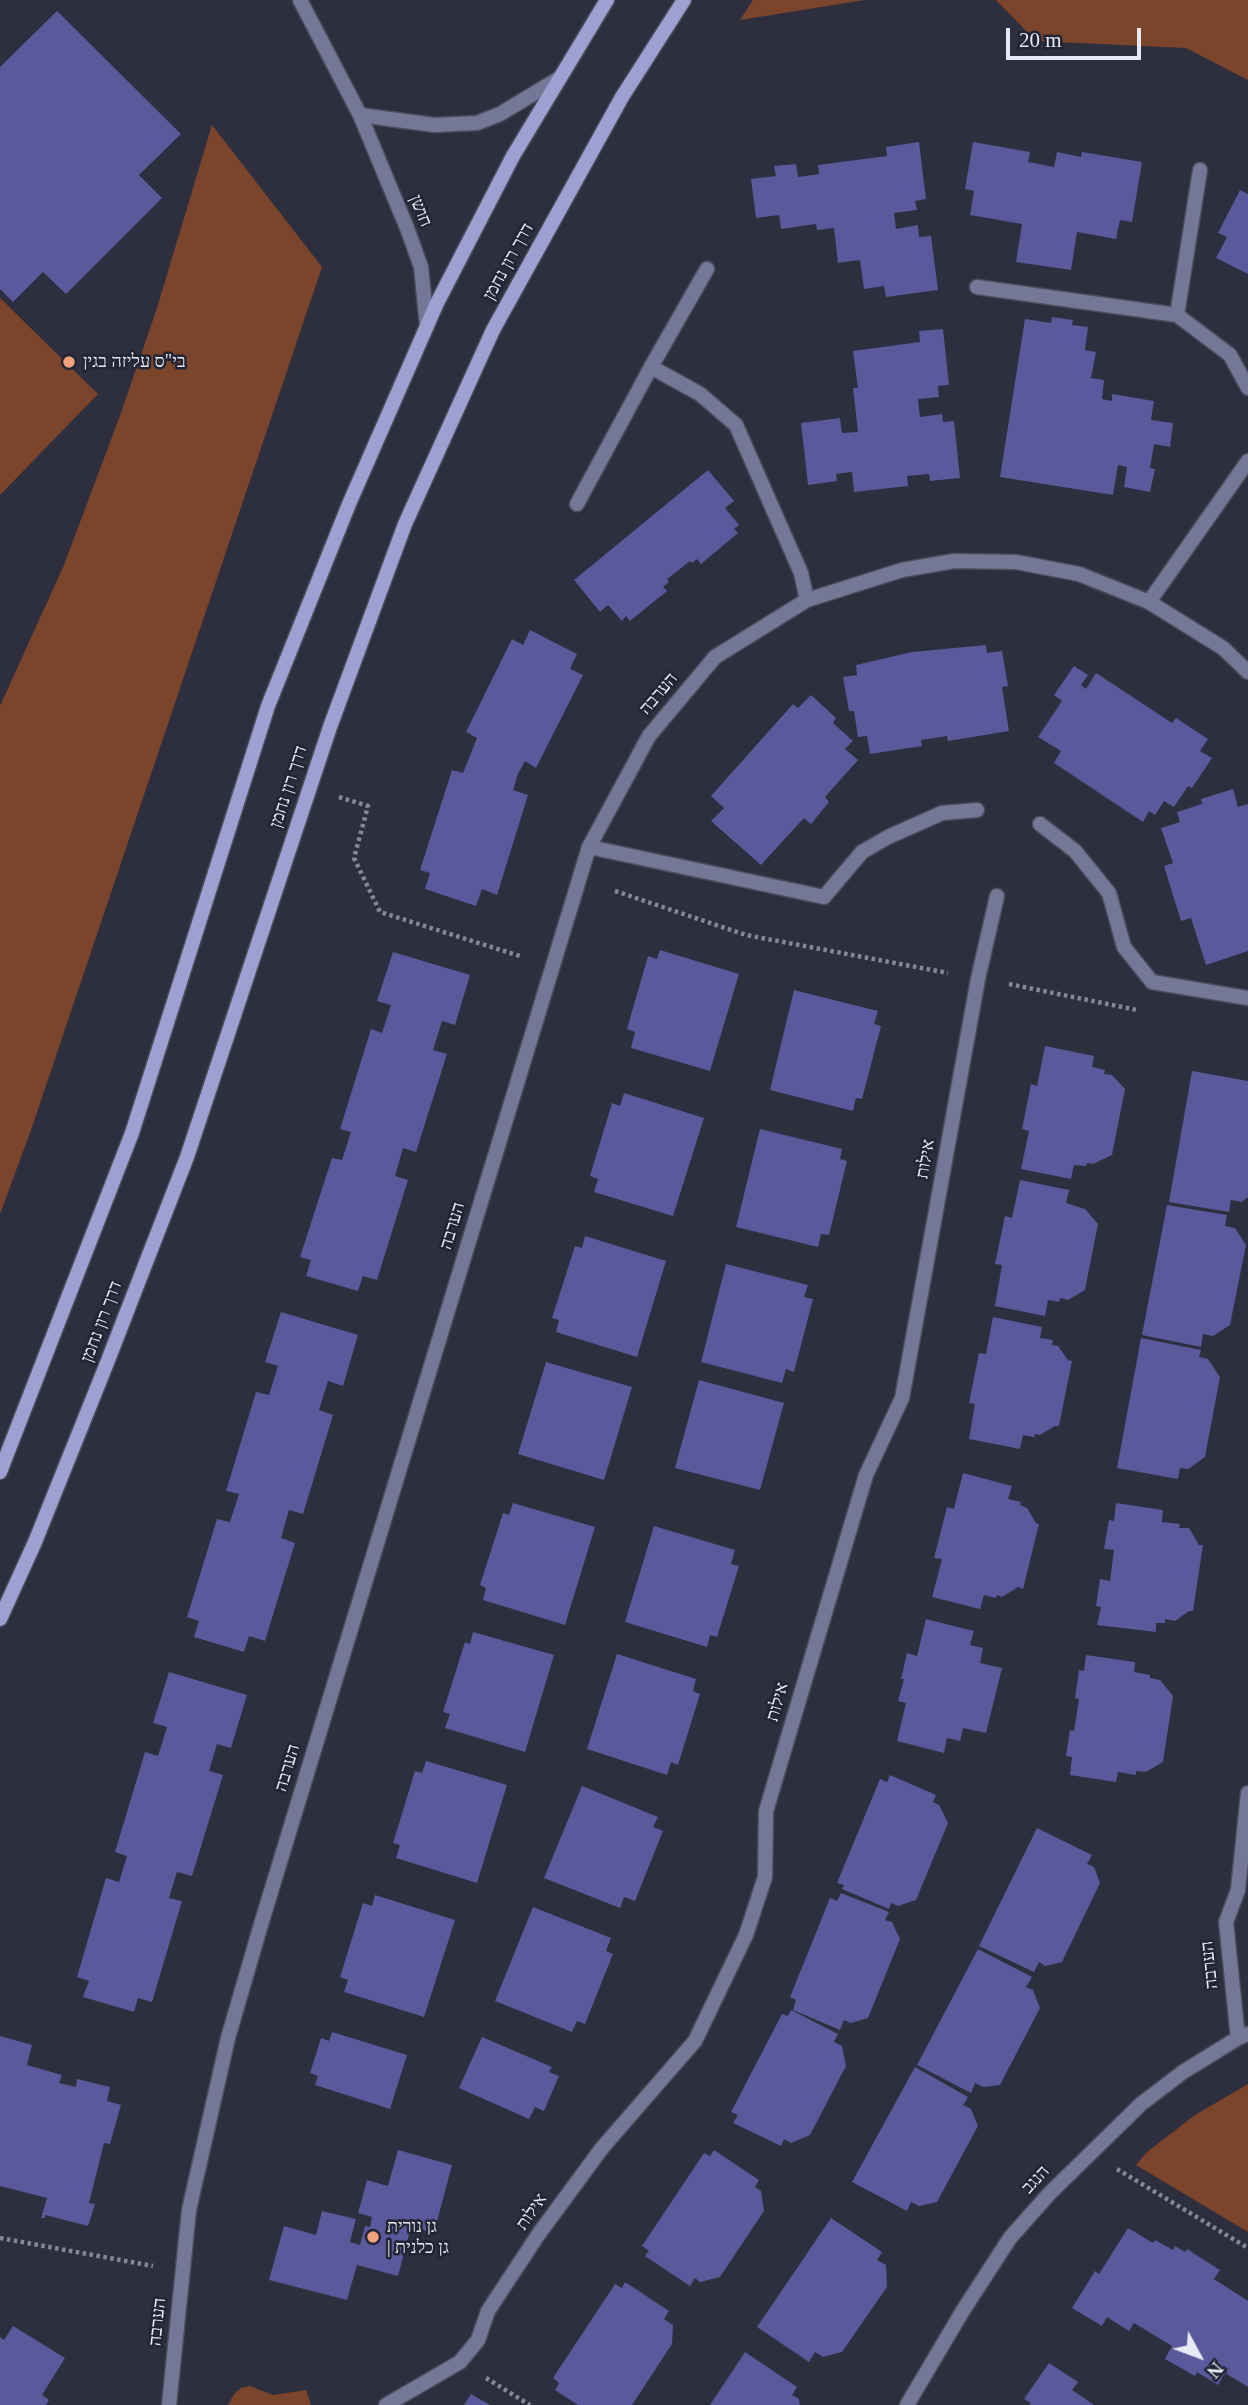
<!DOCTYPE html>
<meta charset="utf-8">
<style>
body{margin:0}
#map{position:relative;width:1248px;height:2405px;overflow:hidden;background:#2d2e3e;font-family:"Times New Roman",serif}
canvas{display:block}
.north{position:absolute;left:1164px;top:2321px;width:70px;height:70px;-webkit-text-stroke:5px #232434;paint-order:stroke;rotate:131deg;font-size:19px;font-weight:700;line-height:28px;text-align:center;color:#e8e9f4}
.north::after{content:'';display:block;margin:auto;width:24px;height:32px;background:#e8e9f4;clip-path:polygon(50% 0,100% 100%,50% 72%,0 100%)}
.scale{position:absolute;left:1006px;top:28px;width:135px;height:32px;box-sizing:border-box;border:4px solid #e8e9f4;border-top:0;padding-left:9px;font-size:21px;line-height:24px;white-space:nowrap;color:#e8e9f4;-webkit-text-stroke:5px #232434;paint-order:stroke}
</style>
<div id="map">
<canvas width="1248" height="2405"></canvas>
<div class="north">N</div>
<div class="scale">20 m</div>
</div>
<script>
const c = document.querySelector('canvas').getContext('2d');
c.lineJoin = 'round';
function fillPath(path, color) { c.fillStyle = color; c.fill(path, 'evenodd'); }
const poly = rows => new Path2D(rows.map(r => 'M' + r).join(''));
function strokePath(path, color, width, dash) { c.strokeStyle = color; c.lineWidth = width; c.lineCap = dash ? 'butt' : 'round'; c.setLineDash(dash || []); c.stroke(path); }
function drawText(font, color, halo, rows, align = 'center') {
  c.font = font + ' "Times New Roman","Noto Sans Hebrew",serif'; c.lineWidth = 5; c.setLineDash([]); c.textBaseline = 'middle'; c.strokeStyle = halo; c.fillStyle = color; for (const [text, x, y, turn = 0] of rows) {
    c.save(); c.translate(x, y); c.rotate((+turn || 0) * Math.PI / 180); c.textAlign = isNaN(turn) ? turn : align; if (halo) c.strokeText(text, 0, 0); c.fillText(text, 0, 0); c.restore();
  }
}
fillPath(poly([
 [753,0,865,0,740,20],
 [996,0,1248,0,1248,80,1186,48,1036,41],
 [212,125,322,267,31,1130,0,1214,0,706,64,565,121,413,156,311],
 [0,298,98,394,0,495],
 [1248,2084,1248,2232,1136,2165,1147,2152,1195,2115],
 [250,2386,273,2395,306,2390,311,2405,228,2405,234,2394,241,2388]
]), '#7b452b');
fillPath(poly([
 [57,11,181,134,139,175,162,198,66,294,43,272,13,302,0,289,0,67],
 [919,142,926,199,915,201,917,210,894,213,896,229,918,225,919,237,931,236,938,290,886,297,884,286,864,289,860,260,838,263,834,228,817,230,816,224,781,229,779,215,756,218,751,179,776,176,774,166,796,164,798,177,819,174,818,165,887,156,886,147],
 [973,142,1030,152,1028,162,1054,167,1057,152,1081,157,1082,152,1142,162,1132,222,1120,220,1116,239,1077,232,1071,270,1016,262,1022,224,970,215,974,191,965,189],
 [1240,190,1248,194,1248,274,1216,258,1227,237,1218,233],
 [1052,317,1073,320,1072,325,1088,327,1085,350,1096,352,1091,378,1104,380,1102,399,1112,401,1112,394,1154,401,1151,420,1173,423,1170,447,1154,444,1150,468,1155,469,1150,492,1124,487,1127,467,1118,465,1113,495,1000,477,1025,319,1051,323],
 [943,329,949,385,938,386,939,397,918,399,920,417,942,414,943,422,954,421,960,478,930,481,929,474,907,476,908,486,854,492,852,472,836,474,837,481,808,485,801,423,840,418,842,433,858,432,853,388,858,388,853,351,920,342,919,331],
 [708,470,734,501,725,508,739,525,734,529,738,533,701,564,697,559,692,563,690,561,667,579,669,582,663,587,667,591,630,621,626,616,622,621,608,605,600,612,574,580],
 [530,630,577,654,570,669,583,675,536,768,525,761,518,774,513,790,528,795,497,895,482,889,476,906,425,889,430,873,420,870,452,770,463,773,477,738,466,732,512,639,523,645],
 [986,645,987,653,1002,651,1008,686,1002,687,1009,731,948,741,947,736,921,740,922,746,870,754,867,736,858,737,854,711,849,711,843,677,857,675,856,665,912,652],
 [1074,666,1088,675,1081,685,1086,689,1096,673,1172,723,1176,718,1208,739,1200,751,1212,758,1192,788,1188,786,1174,807,1164,801,1155,815,1149,811,1143,822,1054,763,1061,751,1038,737,1062,701,1054,695],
 [811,695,836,718,833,723,853,741,845,749,858,760,825,797,829,802,811,824,804,818,761,865,711,821,724,808,711,796,793,704,798,708],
 [1233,789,1238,807,1248,804,1248,951,1206,965,1191,918,1181,921,1164,866,1173,863,1161,828,1180,822,1177,812,1202,804,1201,799],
 [660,950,739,974,710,1071,631,1048,635,1032,627,1029,648,956,657,959],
 [393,952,470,975,455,1025,442,1021,433,1050,447,1054,416,1152,403,1148,395,1176,408,1180,377,1280,363,1276,358,1291,306,1276,311,1260,300,1257,332,1158,342,1160,351,1132,340,1129,371,1029,382,1033,391,1005,377,1001],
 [794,990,878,1011,874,1024,881,1026,862,1099,856,1098,853,1111,770,1090],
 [1045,1046,1094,1056,1092,1067,1105,1070,1104,1074,1112,1075,1125,1089,1112,1155,1093,1164,1087,1163,1086,1166,1074,1165,1071,1179,1021,1169,1029,1131,1022,1129,1031,1084,1037,1086],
 [1192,1071,1248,1081,1248,1197,1242,1202,1231,1200,1229,1212,1169,1202],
 [624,1093,704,1118,673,1216,594,1192,598,1179,590,1176,612,1103,620,1106],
 [760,1129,842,1149,840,1159,847,1161,829,1235,821,1234,818,1247,736,1227],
 [1020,1180,1069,1190,1066,1203,1085,1209,1098,1224,1085,1290,1068,1300,1060,1298,1059,1302,1048,1300,1045,1316,995,1306,1002,1265,995,1264,1005,1216,1012,1218],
 [1167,1205,1227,1215,1225,1226,1235,1228,1246,1245,1230,1325,1213,1336,1203,1334,1201,1347,1142,1335],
 [585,1236,666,1261,637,1357,556,1332,559,1320,552,1318,575,1246,582,1248],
 [726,1264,808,1285,804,1297,813,1299,794,1372,786,1369,782,1383,701,1362],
 [281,1312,358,1335,343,1386,328,1381,319,1410,333,1415,303,1514,289,1510,281,1538,295,1543,265,1641,249,1636,244,1652,194,1637,199,1621,187,1617,217,1519,230,1522,239,1494,226,1491,256,1392,269,1395,278,1366,265,1362],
 [993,1317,1042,1327,1040,1338,1053,1340,1052,1345,1058,1346,1068,1360,1072,1361,1059,1426,1055,1426,1040,1435,1035,1434,1034,1437,1023,1435,1020,1449,969,1439,975,1404,969,1403,979,1353,986,1354],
 [1141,1338,1201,1350,1199,1357,1208,1359,1220,1377,1205,1457,1188,1469,1180,1468,1178,1479,1117,1468],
 [546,1362,632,1387,604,1480,518,1454],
 [699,1380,784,1403,760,1490,675,1468],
 [963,1473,1012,1486,1008,1499,1021,1502,1020,1505,1027,1508,1036,1523,1039,1524,1023,1589,1018,1587,1002,1597,997,1595,996,1598,984,1595,980,1609,932,1597,942,1559,934,1558,947,1507,954,1509],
 [513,1503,595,1527,565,1625,483,1600,486,1588,480,1585,503,1513,509,1515],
 [1116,1503,1163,1510,1162,1522,1180,1524,1179,1528,1189,1528,1199,1545,1203,1545,1193,1611,1189,1611,1175,1621,1165,1619,1165,1623,1156,1623,1156,1632,1097,1625,1101,1607,1096,1606,1100,1579,1110,1581,1114,1550,1104,1549,1109,1520,1114,1521],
 [654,1526,735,1550,731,1564,739,1566,717,1637,710,1635,707,1647,625,1622],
 [926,1619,974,1631,970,1645,983,1648,980,1663,1002,1668,986,1733,963,1728,960,1741,947,1738,944,1753,897,1741,906,1703,898,1701,904,1679,901,1679,907,1653,917,1656],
 [473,1632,554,1655,525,1752,445,1728,450,1714,443,1712,465,1642,470,1644],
 [617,1654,696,1679,693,1691,700,1694,678,1765,671,1762,667,1775,587,1749],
 [1086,1655,1135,1662,1134,1672,1150,1675,1150,1678,1160,1680,1173,1696,1163,1762,1146,1772,1136,1771,1136,1775,1118,1772,1116,1782,1070,1775,1072,1757,1066,1756,1070,1730,1074,1731,1079,1699,1075,1698,1079,1670,1084,1671],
 [169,1672,247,1695,231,1748,217,1744,209,1771,223,1775,192,1876,177,1872,169,1898,182,1901,152,2002,138,1998,134,2012,83,1997,89,1981,77,1977,106,1878,119,1882,127,1856,115,1852,145,1752,158,1756,167,1727,153,1723],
 [426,1761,507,1785,477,1883,396,1858,400,1845,393,1843,415,1771,422,1773],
 [890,1775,936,1795,933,1802,939,1805,948,1823,916,1900,898,1906,891,1903,889,1909,842,1889,844,1885,837,1883,880,1779,887,1782],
 [582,1786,658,1817,653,1827,663,1831,635,1901,624,1897,620,1908,544,1878],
 [1037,1828,1092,1855,1087,1864,1094,1867,1100,1883,1062,1962,1045,1966,1039,1962,1034,1972,979,1946],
 [841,1893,889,1912,885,1920,892,1922,900,1939,868,2018,851,2023,844,2020,840,2030,793,2010,796,2000,790,1997,830,1898,837,1901],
 [375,1895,455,1920,424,2017,344,1992,348,1980,340,1977,363,1903,372,1906],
 [533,1907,611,1938,606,1951,613,1954,585,2024,577,2021,572,2032,495,2001],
 [978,1949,1032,1977,1026,1987,1033,1990,1040,2008,1000,2085,983,2087,975,2083,971,2093,917,2065],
 [791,2010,838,2034,834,2042,842,2046,846,2066,810,2135,791,2143,784,2139,781,2146,733,2123,738,2115,731,2112,782,2014,788,2016],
 [332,2032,407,2055,390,2109,315,2085,318,2076,310,2073,321,2038,329,2041],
 [0,2036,32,2045,27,2065,62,2075,59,2083,76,2087,77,2079,110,2087,107,2101,121,2105,110,2144,104,2143,89,2203,95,2204,88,2226,45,2215,45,2218,41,2218,47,2198,0,2186],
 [482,2037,552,2067,549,2072,559,2076,544,2111,535,2107,529,2119,459,2088],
 [915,2067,968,2097,963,2105,971,2109,978,2126,937,2202,919,2206,911,2202,907,2211,852,2182],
 [398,2150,452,2165,434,2233,411,2227,398,2276,357,2265,347,2300,269,2280,284,2226,316,2235,322,2211,356,2219,350,2242,360,2245,365,2226,370,2227,372,2217,358,2213,367,2180,388,2186],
 [714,2150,759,2180,755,2187,761,2191,764,2211,720,2277,700,2282,695,2278,690,2286,645,2256,649,2251,642,2246,704,2153,710,2156],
 [831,2218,882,2252,877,2260,886,2265,887,2287,842,2352,823,2357,815,2352,809,2362,757,2327],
 [1128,2228,1153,2243,1155,2240,1173,2250,1175,2246,1185,2252,1187,2249,1220,2270,1214,2279,1248,2301,1248,2387,1225,2373,1218,2385,1197,2372,1195,2376,1165,2359,1172,2346,1134,2323,1129,2331,1107,2317,1102,2326,1072,2308,1095,2271,1099,2274],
 [625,2282,669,2311,664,2319,673,2325,672,2344,632,2405,578,2405,555,2390,559,2383,553,2378,615,2284,622,2288],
 [13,2326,65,2358,42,2395,49,2400,46,2405,0,2405,0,2337,4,2340],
 [745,2352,797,2387,792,2395,799,2399,800,2405,710,2405],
 [1049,2363,1078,2382,1072,2390,1094,2405,1029,2405,1031,2403,1024,2399],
 [471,2394,490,2405,464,2405]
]), '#59599b');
const lane = poly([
 [977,287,1177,315,1230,355,1248,388],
 [1177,315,1200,170],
 [651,367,700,394,736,425,801,573,807,600],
 [577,504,651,367,707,269],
 [1149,602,1248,461],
 [1040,824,1075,851,1109,893,1124,947,1152,982,1248,998],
 [589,847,824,897,862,852,888,837,942,813,977,810]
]);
const street = poly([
 [300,0,360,115,407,228,421,267,427,326],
 [360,115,434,125,477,123,500,114,558,79],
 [1238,2038,1226,1922,1238,1890,1248,1793],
 [169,2405,189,2210,228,2038,262,1921,589,847,649,736,715,657,807,600,902,570,954,561,1016,562,1079,574,1149,602,1223,648,1248,672],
 [386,2405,460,2362,478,2340,488,2311,538,2235,602,2148,695,2041,746,1935,765,1877,766,1811,866,1475,902,1398,978,979,997,896],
 [907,2405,962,2312,1010,2238,1049,2194,1141,2104,1183,2072,1238,2038,1248,2034]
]);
const secondary = poly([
 [0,1472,132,1133,268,706,349,504,437,303,513,156,607,0],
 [0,1619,35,1542,105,1368,187,1157,330,727,405,524,493,330,622,97,684,0]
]);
strokePath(lane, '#4b4c5b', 17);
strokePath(street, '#4b4c5b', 17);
strokePath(secondary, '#4b4c5b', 17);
strokePath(poly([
 [339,797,368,806,354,858,380,912,520,956],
 [615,891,746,935,948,973],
 [1009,984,1137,1010],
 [1117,2169,1248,2248],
 [0,2238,153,2266],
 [486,2378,530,2405]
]), '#878895', 4.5, [3.5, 3.5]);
strokePath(lane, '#757796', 14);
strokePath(street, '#757796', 14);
strokePath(secondary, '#9da0d0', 14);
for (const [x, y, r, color] of [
 [69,362,7,"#f1a17c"],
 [373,2237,7,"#f1a17c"]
]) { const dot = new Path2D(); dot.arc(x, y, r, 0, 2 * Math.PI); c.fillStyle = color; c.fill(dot); strokePath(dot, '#232434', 2.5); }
drawText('18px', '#e8e9f4', '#232434', [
 ["חושן",420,211,68],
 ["דרך רון נחמן",509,262,-61],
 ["הערבה",659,694,-50],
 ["דרך רון נחמן",289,787,-72],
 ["אילות",926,1159,-80],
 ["הערבה",453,1226,-73],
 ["דרך רון נחמן",102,1322,-69],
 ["אילות",778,1702,-74],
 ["הערבה",288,1768,-73],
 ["הערבה",1210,1965,-96],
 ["הנגב",1036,2180,-47],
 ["אילות",532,2212,-55],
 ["הערבה",158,2322,-84]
]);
drawText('18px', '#e8e9f4', '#232434', [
 ["בי\"ס עליזה בגין",83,362],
 ["גן נורית",387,2227],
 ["| גן כלנית",387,2248]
], 'left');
</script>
